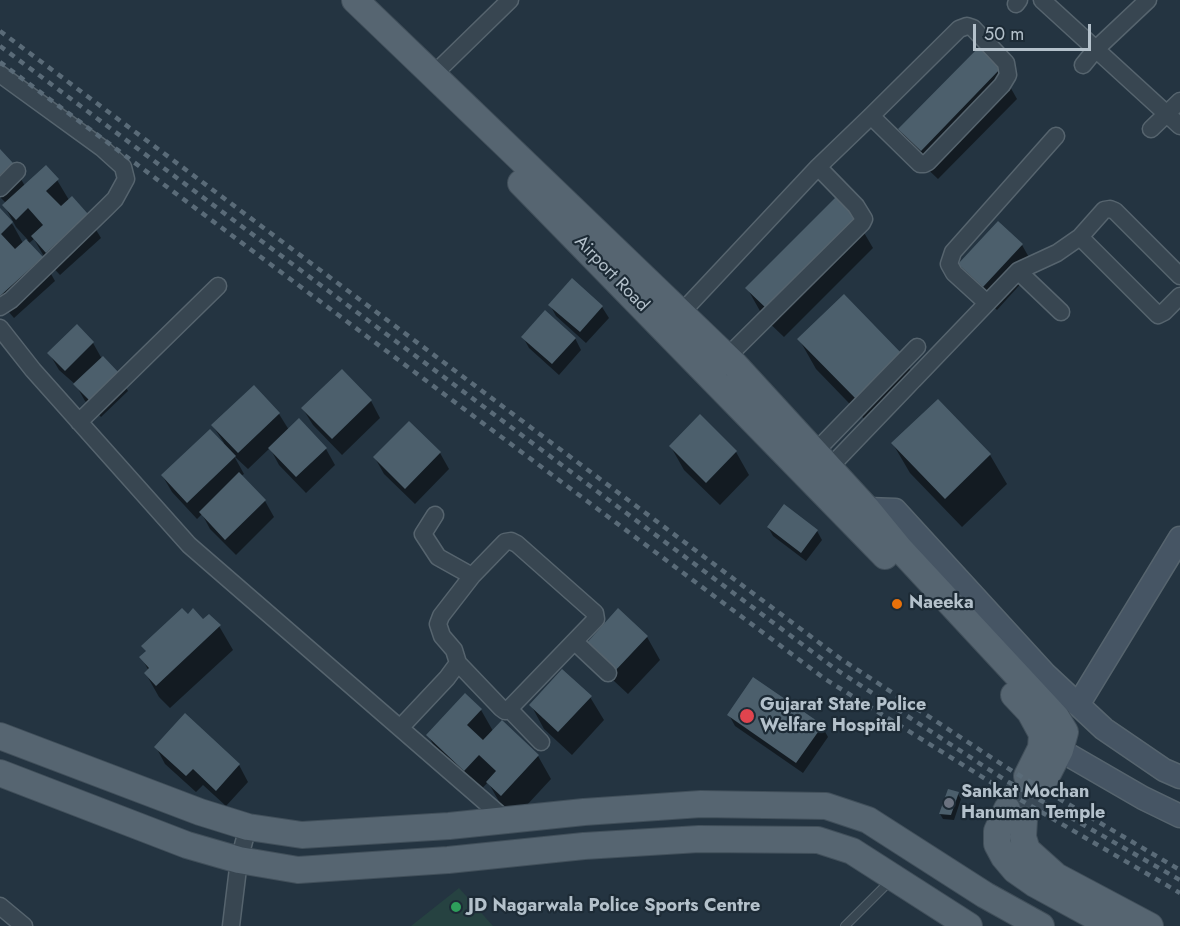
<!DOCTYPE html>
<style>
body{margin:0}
#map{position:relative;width:1180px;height:926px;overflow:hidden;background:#243441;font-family:Jost,sans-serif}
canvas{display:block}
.scale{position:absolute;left:973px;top:24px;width:118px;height:27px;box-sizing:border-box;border:3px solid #b4c1cb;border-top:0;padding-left:8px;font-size:18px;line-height:21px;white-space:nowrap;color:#b4c1cb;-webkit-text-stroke:4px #1d2b36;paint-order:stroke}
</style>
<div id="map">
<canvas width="1180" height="926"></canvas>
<div class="scale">50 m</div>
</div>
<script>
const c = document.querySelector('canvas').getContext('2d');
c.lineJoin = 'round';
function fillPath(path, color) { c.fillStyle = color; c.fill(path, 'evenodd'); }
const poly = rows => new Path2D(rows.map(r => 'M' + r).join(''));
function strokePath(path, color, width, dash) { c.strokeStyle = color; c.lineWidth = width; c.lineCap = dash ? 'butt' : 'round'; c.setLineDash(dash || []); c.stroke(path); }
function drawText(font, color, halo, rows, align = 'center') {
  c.font = font + ' Jost,sans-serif'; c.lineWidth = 4.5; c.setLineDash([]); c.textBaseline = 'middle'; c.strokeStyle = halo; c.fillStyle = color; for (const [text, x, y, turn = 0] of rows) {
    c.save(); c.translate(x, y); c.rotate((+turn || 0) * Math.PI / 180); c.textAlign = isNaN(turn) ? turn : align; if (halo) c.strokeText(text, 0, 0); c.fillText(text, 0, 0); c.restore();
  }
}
fillPath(poly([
 [459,888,493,926,411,926]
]), '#264241');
fillPath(poly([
 [1000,69,1017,99,938,179,917,159,900,129],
 [0,151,12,164,25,186,57,180,69,200,87,215,101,238,60,275,46,260,34,239,28,244,42,258,55,281,14,318,0,302,0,211,13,225,23,243,28,240,16,227,4,205,6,203,0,197],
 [856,219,873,248,784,337,764,318,747,288],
 [1022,245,1035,268,997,310,973,288,960,265],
 [550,305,602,307,609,318,586,343,556,316],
 [77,327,93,343,102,359,119,375,128,391,101,417,85,401,76,385,59,370,49,353],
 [523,337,575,338,581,350,559,375,529,348],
 [799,339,903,357,920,387,875,430,816,369],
 [342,371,371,401,380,418,342,455,313,425,303,409],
 [938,401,990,455,1007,484,962,527,910,473,893,444],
 [279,414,289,430,326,449,335,465,306,493,279,465,270,448,248,469,234,456,244,474,241,476,265,501,274,517,236,555,210,529,202,514,197,519,172,492,162,475,224,443,213,426],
 [671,447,736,452,749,475,720,505,684,470],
 [440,453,449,469,415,504,384,474,375,458],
 [768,527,817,531,822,540,806,561,773,536],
 [188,616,219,626,233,650,170,708,159,697,146,674,149,671,141,657,147,652,143,646],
 [647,637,660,660,628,694,600,668],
 [590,697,604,720,572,755,544,729,531,705],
 [481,710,493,731,538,756,551,779,515,818,501,805,488,782,478,793,441,759,428,735],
 [729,715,822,726,828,737,803,773,735,726],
 [156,747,239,765,248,782,226,806,203,785,196,792,165,764],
 [958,794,961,799,954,820,943,819,940,814]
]), '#0007');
fillPath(poly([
 [979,47,1001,68,921,151,898,129],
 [0,149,13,163,0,175],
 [46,165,59,179,46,191,61,206,72,196,88,214,46,253,31,236,43,225,28,208,16,220,2,205],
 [836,197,857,218,767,309,745,288],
 [0,208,13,222,1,234,15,249,26,239,43,257,0,296],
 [998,221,1023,244,983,287,958,264],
 [572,278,603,306,580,332,548,305],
 [844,294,904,356,858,401,797,339],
 [545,310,576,338,552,364,521,337],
 [77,324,94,342,65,371,47,353],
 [103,356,120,374,91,402,73,384],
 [342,369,372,400,332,439,301,408],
 [254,385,280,413,238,453,211,425],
 [938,399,991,454,945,499,891,443],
 [700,414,737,451,706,483,669,446],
 [299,418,327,448,296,477,268,448],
 [409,421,441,452,405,489,373,457],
 [210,429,236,456,187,503,161,475],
 [239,472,266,500,225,540,199,512],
 [784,504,818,530,801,553,767,527],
 [182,608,188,614,193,608,203,619,209,614,221,625,156,686,144,673,149,668,139,657,146,651,141,646],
 [618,608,648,636,614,672,585,645],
 [562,669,592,696,558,732,529,705],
 [753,677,823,725,796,763,727,715],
 [465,693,482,709,467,725,483,740,502,720,539,755,501,796,486,782,496,771,479,755,464,771,426,735],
 [185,713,240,764,216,791,193,769,186,776,154,747],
 [948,789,959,792,951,815,939,814]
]), '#4c5f6c');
strokePath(poly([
 [1007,809,1027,776],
 [1024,820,1042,785]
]), '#3a4956', 26, [26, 13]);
const lane = poly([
 [845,926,892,879]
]);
const street = poly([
 [1042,0,1180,126],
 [1016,4,1019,0],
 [1083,65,1096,49,1148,0],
 [0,74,102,148,123,167,126,179,115,199,106,208,11,300,0,307],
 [433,75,510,0],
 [1151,129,1180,101],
 [0,188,17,171],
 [1080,237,1158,315,1164,312,1180,296],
 [1018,271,1061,312],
 [987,303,954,273,949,264,953,252,1056,136],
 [682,312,818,167,871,116,959,29,967,26,973,28,1006,63,1008,75,1002,85,928,162,924,164,920,164,871,116],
 [0,328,33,370,189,545,506,820],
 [727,357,862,223,864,219,856,206,818,167],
 [79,422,218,286],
 [815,452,917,347],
 [830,467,1018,271,1057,253,1080,237,1104,210,1110,209,1115,211,1180,276],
 [435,515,423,534,438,557,472,576],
 [575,642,608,673],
 [458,663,454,650,442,636,438,624,441,616,472,576,505,542,511,541,517,544,595,613,596,619,509,709],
 [400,728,447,678,458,663,501,708,505,711,509,709,541,742],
 [0,906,24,926],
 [231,926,239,860,248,827]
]);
const secondary = poly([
 [857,519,867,509,895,510,1045,674,1104,729,1164,770,1180,777],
 [1078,705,1180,538],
 [1060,750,1143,798,1180,816]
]);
const primary = poly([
 [355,0,735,365,867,509,899,548,1056,717,1065,732,1060,750,1042,785],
 [521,183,885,556],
 [1014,695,1030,712,1042,734,1041,748,1027,776],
 [0,736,200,812,248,827,302,835,449,826,584,812,701,804,826,806,868,820,985,895,1041,926],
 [0,773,187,845,239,860,298,870,448,860,584,846,699,839,818,840,852,851,969,926],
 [1007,809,997,831,997,844,1004,857,1015,870,1035,884,1112,926],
 [1024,820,1023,837,1027,850,1056,876,1150,926]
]);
strokePath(lane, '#56646e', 10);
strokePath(street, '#56646e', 19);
strokePath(secondary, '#56646e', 25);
strokePath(primary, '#414f5a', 28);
strokePath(lane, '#384651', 8);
strokePath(street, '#384651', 16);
strokePath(secondary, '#465564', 22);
strokePath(primary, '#566571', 26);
strokePath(poly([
 [0,31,841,659,1012,771,1180,870],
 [0,46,834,668,1005,780,1180,880],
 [0,62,825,679,1000,788,1180,893]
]), '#5a6b78', 4.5, [6, 6]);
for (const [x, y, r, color] of [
 [897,604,6,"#e8710a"],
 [747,716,8,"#e0444e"],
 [949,803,6,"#6b7280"],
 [456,907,6,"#2e9e5b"]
]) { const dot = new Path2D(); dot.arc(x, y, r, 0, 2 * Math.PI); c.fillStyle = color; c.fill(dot); strokePath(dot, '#1d2b36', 2); }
drawText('18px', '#b4c1cb', '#1d2b36', [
 ["Airport Road",611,274,46]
]);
drawText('bold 18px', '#b4c1cb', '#1d2b36', [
 ["Naeeka",909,604],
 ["Gujarat State Police",760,706],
 ["Welfare Hospital",760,727],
 ["Sankat Mochan",961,793],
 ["Hanuman Temple",961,814],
 ["JD Nagarwala Police Sports Centre",468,907]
], 'left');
</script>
